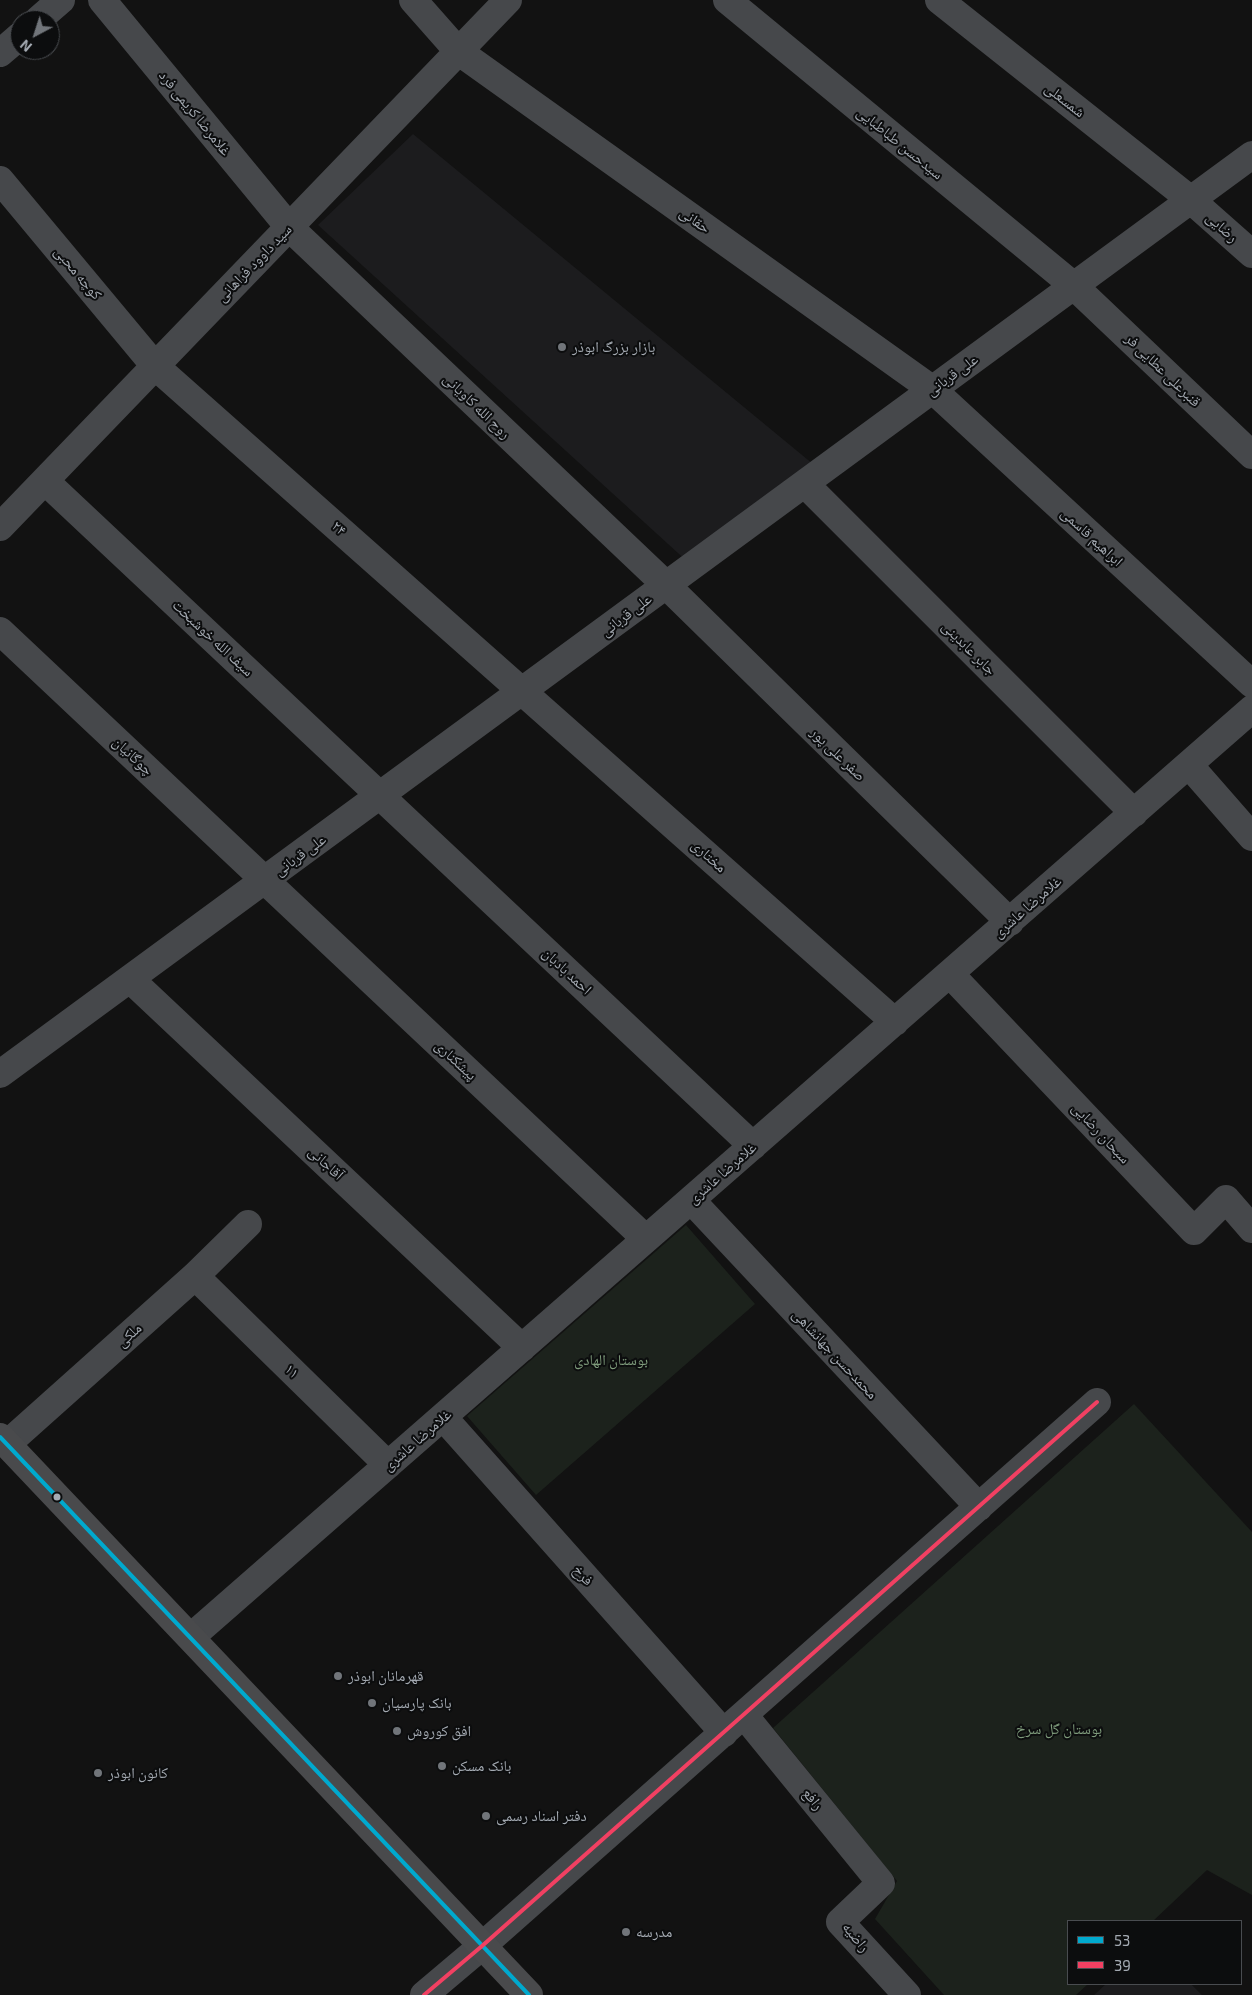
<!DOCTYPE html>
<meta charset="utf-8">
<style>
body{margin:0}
#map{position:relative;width:1252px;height:1995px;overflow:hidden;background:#121212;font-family:"Exo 2",sans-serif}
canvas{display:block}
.legend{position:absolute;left:1067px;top:1920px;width:175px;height:65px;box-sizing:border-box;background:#0c0d0e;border:1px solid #494c50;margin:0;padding:6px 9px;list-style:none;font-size:15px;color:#a4aab2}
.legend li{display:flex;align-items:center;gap:10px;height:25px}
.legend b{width:25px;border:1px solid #494c50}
.north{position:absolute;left:10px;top:10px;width:50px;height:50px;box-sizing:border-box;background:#0c0d0e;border:1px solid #494c50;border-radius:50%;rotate:220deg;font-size:14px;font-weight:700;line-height:20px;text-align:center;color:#a4aab2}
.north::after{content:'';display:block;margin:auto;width:18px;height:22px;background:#71757a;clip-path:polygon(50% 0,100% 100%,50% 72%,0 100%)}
</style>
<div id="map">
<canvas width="1252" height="1995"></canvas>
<ul class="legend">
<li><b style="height:6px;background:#00a9ce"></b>53</li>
<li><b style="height:6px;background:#f24062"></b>39</li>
</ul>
<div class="north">N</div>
</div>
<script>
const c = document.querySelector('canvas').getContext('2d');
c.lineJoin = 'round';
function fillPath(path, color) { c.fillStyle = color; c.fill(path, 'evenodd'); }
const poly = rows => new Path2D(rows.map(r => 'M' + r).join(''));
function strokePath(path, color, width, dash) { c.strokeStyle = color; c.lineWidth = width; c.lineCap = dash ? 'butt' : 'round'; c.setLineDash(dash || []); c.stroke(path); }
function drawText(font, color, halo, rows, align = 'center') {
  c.font = font + ' "Exo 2","Noto Naskh Arabic",sans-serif'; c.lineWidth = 4; c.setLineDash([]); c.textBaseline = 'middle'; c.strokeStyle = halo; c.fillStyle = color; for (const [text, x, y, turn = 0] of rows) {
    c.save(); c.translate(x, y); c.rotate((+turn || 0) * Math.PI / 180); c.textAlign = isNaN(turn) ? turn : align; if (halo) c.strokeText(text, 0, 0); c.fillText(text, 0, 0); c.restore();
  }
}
fillPath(poly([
 [413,134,819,469,690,564,318,225],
 [1106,1984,1191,1984,1202,1995,1094,1995]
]), '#1c1c1e');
fillPath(poly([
 [686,1225,755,1304,536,1495,467,1416],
 [1134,1404,1252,1532,1252,1895,1207,1870,1153,1921,1068,1921,1068,1984,1088,1984,1076,1995,944,1995,875,1919,897,1881,773,1728]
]), '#1c221c');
strokePath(poly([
 [102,0,289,227,666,585,1010,922],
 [413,0,458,51,933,390,1252,684],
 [727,0,1074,286,1252,455],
 [939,0,1191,200,1252,254],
 [38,20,61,0],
 [0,53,20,36],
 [0,180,155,366,895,1022],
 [45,481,753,1146],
 [805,484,1134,813],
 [0,527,508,0],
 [0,631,646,1239],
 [1189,765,1252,837],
 [950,974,1194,1231,1226,1199,1252,1229],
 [130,979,522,1348],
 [0,1074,1252,155],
 [691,1200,979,1507],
 [195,1276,388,1465],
 [443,1417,724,1733],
 [7,1444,195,1276,248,1224],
 [191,1637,1252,709],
 [744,1715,881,1883,840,1922,907,1995],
 [424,1995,482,1946,1097,1402]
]), '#46484b', 28);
strokePath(poly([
 [0,1437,529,1995]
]), '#494a4c', 28);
strokePath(poly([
 [0,1437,529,1995]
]), '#00a9ce', 4);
strokePath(poly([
 [424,1995,482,1946,1097,1402]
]), '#f24062', 4);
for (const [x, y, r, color] of [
 [562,347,5,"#71757a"],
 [57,1497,4.5,"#a4aab2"],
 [338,1676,5,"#71757a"],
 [372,1703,5,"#71757a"],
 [397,1731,5,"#71757a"],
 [442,1766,5,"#71757a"],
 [98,1773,5,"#71757a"],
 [486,1816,5,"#71757a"],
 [626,1932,5,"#71757a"]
]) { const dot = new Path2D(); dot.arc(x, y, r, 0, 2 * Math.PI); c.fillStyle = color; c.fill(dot); strokePath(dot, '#0c0d0e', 2); }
drawText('15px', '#a4aab2', '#0c0d0e', [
 ["شمسعلی",1065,100,38],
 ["غلامرضا کریمی فرد",195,113,51],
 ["سیدحسن طباطبایی",900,143,39],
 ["حقانی",695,220,35],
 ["رضایی",1222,227,42],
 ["سید داوود فراهانی",254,263,-46],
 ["کوچه محبی",78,273,50],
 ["قنبرعلی عطایی فر",1163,370,44],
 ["علی قربانی",952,375,-36],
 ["روح الله کاویانی",477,406,44],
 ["۲۴",339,528,42],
 ["ابراهیم قاسمی",1092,537,43],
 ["علی قربانی",626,615,-37],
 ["سیف الله خوشبخت",213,638,43],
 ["جابر عابدینی",969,648,45],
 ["صفر علی پور",838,754,44],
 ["چوگانیان",133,756,43],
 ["علی قربانی",300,855,-36],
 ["مختاری",709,856,42],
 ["غلامرضا عاشری",1027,907,-41],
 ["احمد بادبان",567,971,43],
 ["پیشکناری",456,1060,43],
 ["سبحان رضایی",1101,1133,47],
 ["آقاجانی",326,1163,43],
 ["غلامرضا عاشری",722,1173,-41],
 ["ملکی",129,1335,-42],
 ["محمدحسن جهانشاهی",835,1354,47],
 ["۱۱",292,1371,44],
 ["غلامرضا عاشری",417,1440,-41],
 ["فرخ",583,1575,48],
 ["رافع",813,1799,51],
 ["راضیه",856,1937,51]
]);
drawText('15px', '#a4aab2', '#0c0d0e', [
 ["بازار بزرگ ابوذر",572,347],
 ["قهرمانان ابوذر",348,1676],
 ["بانک پارسیان",382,1703],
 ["افق کوروش",407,1731],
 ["بانک مسکن",452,1766],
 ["کانون ابوذر",108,1773],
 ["دفتر اسناد رسمی",496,1816],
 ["مدرسه",636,1932]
], 'left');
drawText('15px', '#7f9c7c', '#0c0d0e', [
 ["بوستان الهادی",611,1360],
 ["بوستان گل سرخ",1059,1729]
]);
</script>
